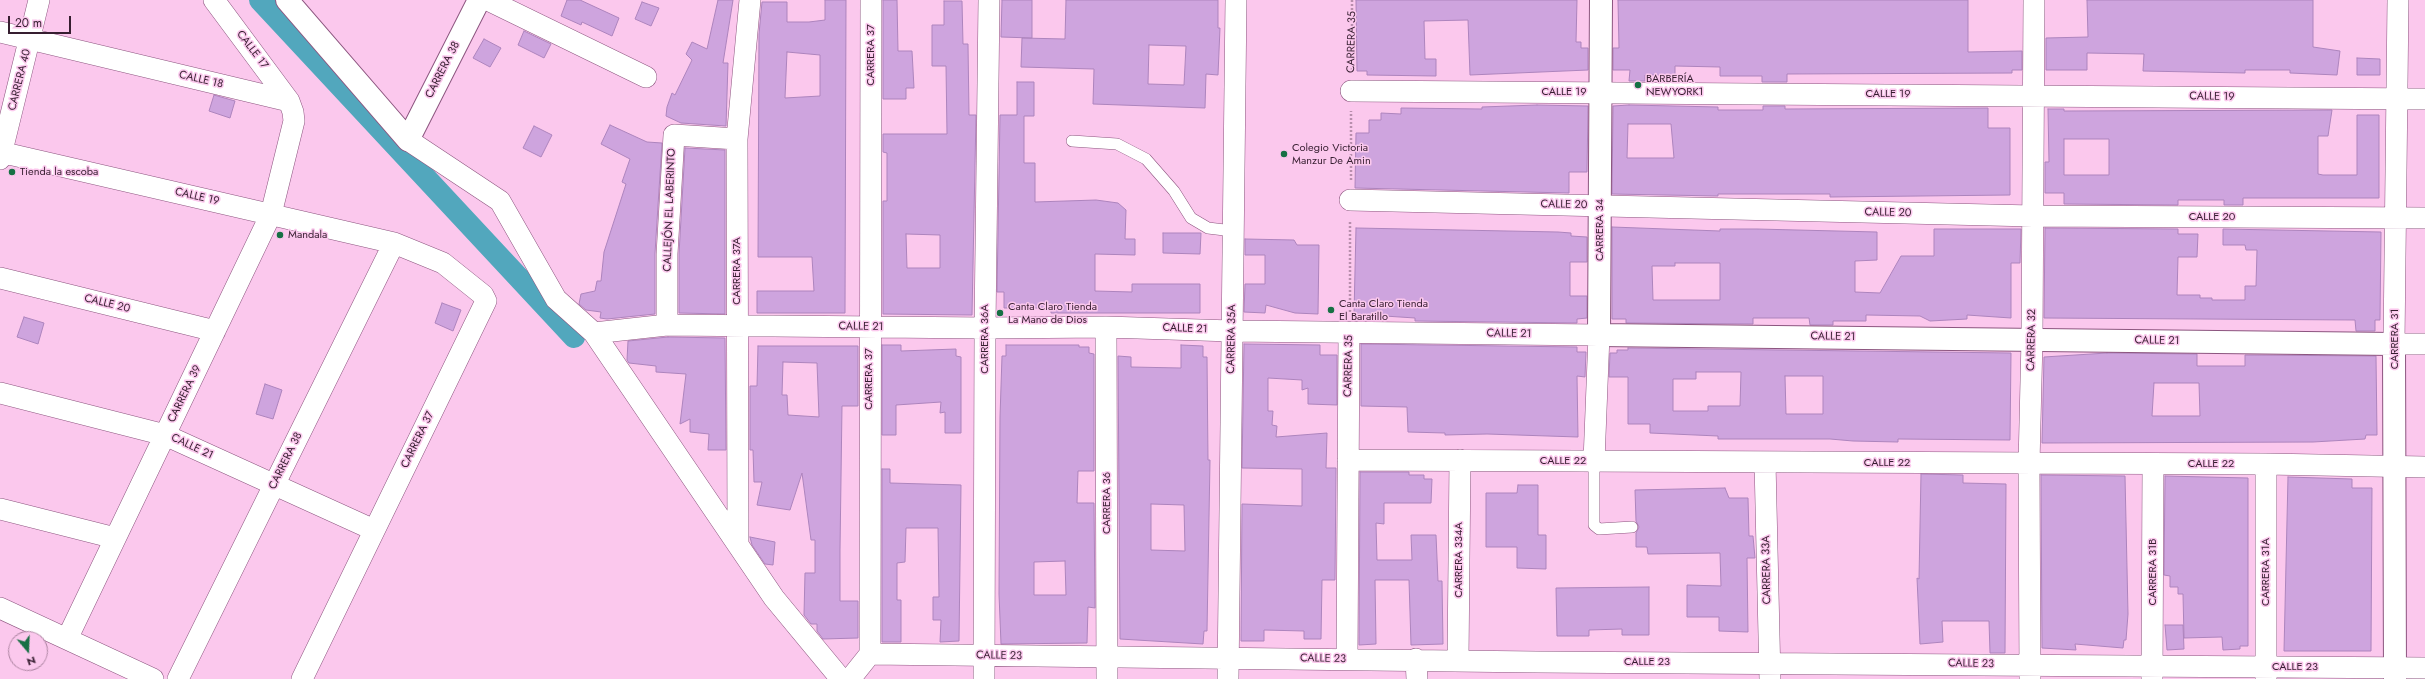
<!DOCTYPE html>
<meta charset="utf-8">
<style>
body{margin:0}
#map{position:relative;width:2425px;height:679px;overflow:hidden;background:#fbc8ed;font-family:Jost,sans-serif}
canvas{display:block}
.north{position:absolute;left:8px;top:631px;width:40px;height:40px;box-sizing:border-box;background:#fbc8ed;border:1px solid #ac84a1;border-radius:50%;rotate:161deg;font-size:11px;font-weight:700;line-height:16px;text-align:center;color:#361e30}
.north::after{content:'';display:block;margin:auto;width:14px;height:18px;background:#167044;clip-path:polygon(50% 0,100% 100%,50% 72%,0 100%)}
.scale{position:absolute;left:8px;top:16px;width:63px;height:18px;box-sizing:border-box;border:2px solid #361e30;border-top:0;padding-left:5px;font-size:12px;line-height:14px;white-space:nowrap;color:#361e30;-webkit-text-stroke:3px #fbc8ed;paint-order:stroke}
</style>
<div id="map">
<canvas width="2425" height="679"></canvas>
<div class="north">N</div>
<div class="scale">20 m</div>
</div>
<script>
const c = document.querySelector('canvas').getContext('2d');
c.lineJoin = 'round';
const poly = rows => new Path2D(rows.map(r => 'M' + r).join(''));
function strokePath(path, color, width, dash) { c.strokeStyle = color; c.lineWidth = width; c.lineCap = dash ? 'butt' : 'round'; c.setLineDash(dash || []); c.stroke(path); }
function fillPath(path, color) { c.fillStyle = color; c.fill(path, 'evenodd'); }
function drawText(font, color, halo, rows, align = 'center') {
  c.font = font + ' Jost,sans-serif'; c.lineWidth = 3; c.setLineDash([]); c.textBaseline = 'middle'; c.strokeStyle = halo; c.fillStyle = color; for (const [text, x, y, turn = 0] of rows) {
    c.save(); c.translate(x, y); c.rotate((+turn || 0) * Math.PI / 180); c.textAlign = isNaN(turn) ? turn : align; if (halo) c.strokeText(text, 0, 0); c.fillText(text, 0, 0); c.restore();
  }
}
strokePath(poly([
 [260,0,574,337]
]), '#52a7bd', 22);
const building = poly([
 [567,0,580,0,619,18,612,36,582,22,581,25,561,16,567,0],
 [718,0,733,0,723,63,728,63,726,126,681,123,666,116,667,107,672,93,675,95,692,60,686,54,692,42,707,49,718,0],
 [825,0,846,0,845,313,757,313,757,291,814,291,812,257,758,257,759,34,762,2,787,2,787,22,809,22,825,20,825,0],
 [787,52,820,55,820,96,785,98,787,52],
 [883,0,897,0,898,51,912,51,914,88,906,88,906,99,883,99,883,0],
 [1002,0,1032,0,1032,38,1001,37,1002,0],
 [1066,0,1218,0,1218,28,1220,28,1218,75,1206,74,1205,108,1093,104,1094,69,1021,67,1022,38,1065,39,1066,0],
 [1149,45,1186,46,1184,85,1148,84,1149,45],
 [1356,0,1577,0,1576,42,1581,42,1581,48,1588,48,1588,70,1470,75,1468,20,1424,21,1425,59,1436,59,1436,76,1367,75,1367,71,1357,71,1356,0],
 [1618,0,1968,0,1968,52,2022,51,2022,70,2012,70,2012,73,1787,74,1787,82,1762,82,1762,76,1720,76,1720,67,1675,66,1675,75,1645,75,1645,81,1629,81,1630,70,1613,70,1613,48,1619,48,1618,0],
 [2087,0,2313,0,2313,47,2340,51,2337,75,2290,73,2290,70,2245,70,2245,73,2143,71,2144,54,2087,53,2087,70,2046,70,2046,38,2088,37,2087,0],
 [944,1,962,1,963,44,968,44,969,115,976,115,972,315,883,314,883,201,887,201,887,153,883,152,883,134,947,134,946,66,932,66,932,25,944,25,944,1],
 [906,234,940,235,940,268,907,268,906,234],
 [642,2,659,8,651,26,635,19,642,2],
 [524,31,551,44,544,58,518,45,524,31],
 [484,39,501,48,490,67,473,58,484,39],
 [2357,58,2380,59,2380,75,2357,75,2357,58],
 [1017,82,1034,82,1034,116,1024,116,1024,163,1035,163,1035,202,1096,200,1118,203,1126,210,1125,239,1135,239,1135,255,1095,254,1095,291,1132,292,1132,284,1200,284,1200,313,1051,313,1051,308,1004,308,1004,292,997,292,1000,115,1017,115,1017,82],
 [214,95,235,101,230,118,209,111,214,95],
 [1537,105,1588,106,1587,172,1569,172,1569,193,1355,188,1356,133,1369,133,1369,120,1381,120,1381,113,1401,114,1401,108,1482,109,1482,107,1537,105],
 [1629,105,1718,107,1718,110,1763,110,1763,106,1785,106,1785,109,1988,108,1988,128,2010,128,2010,195,1830,197,1830,194,1718,194,1718,196,1612,194,1613,106,1629,105],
 [1628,124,1671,124,1674,158,1627,158,1628,124],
 [2048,109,2064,109,2064,111,2332,110,2328,136,2318,136,2318,174,2323,175,2357,175,2357,115,2379,115,2379,198,2243,198,2243,205,2224,205,2224,200,2178,200,2178,205,2064,204,2064,193,2045,193,2045,162,2049,162,2048,109],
 [2064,139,2109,139,2109,175,2064,175,2064,139],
 [610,125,647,142,662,143,655,253,655,314,607,319,600,318,601,312,586,310,579,304,581,294,595,291,597,281,601,281,604,252,626,184,622,182,630,159,601,144,610,125],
 [534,126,552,135,541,157,523,148,534,126],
 [685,148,725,150,725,314,679,313,679,254,685,148],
 [1612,227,1720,231,1720,229,1757,229,1877,232,1877,260,1855,261,1855,292,1880,293,1901,256,1934,256,1934,229,2021,229,2020,263,2011,263,2011,318,1967,315,1967,319,1930,321,1920,316,1866,315,1866,321,1833,321,1833,325,1810,325,1809,318,1753,318,1753,324,1626,323,1626,319,1612,319,1612,227],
 [1675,263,1720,263,1720,300,1653,300,1652,266,1675,266,1675,263],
 [1356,228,1558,232,1571,233,1571,236,1587,237,1587,262,1570,262,1570,296,1587,296,1587,318,1577,319,1577,323,1415,321,1415,318,1354,314,1356,228],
 [2045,228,2178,229,2178,234,2198,234,2197,257,2178,257,2177,295,2200,295,2200,298,2212,298,2212,300,2245,300,2245,286,2256,286,2257,250,2246,250,2245,245,2223,245,2223,229,2381,232,2380,320,2375,320,2375,331,2356,331,2355,320,2044,318,2045,228],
 [1163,233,1201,233,1200,254,1163,253,1163,233],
 [1245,239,1294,240,1297,245,1319,245,1318,314,1295,313,1266,305,1265,313,1244,312,1245,284,1265,284,1265,255,1245,255,1245,239],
 [442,303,461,310,453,331,435,323,442,303],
 [24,317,44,323,38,344,17,337,24,317],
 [668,337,725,338,726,450,708,450,709,434,690,432,690,419,680,424,686,374,656,372,656,366,629,363,627,360,628,341,668,337],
 [1244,344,1320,345,1320,355,1337,355,1337,405,1308,404,1308,388,1302,390,1302,380,1268,378,1268,411,1273,411,1272,425,1277,426,1276,437,1327,433,1326,468,1336,468,1335,580,1322,580,1321,639,1304,639,1304,631,1264,630,1264,641,1241,641,1242,504,1302,506,1302,469,1242,468,1244,344],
 [1361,344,1577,347,1577,352,1586,352,1585,377,1577,376,1578,437,1487,434,1445,435,1445,433,1408,432,1407,407,1361,406,1361,344],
 [882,345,901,345,901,351,956,349,956,356,961,357,961,433,945,433,945,412,940,413,941,402,896,405,896,435,882,435,882,345],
 [1006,345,1079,345,1079,347,1089,347,1089,353,1094,354,1094,471,1078,471,1077,503,1094,503,1095,608,1088,607,1087,643,1001,644,999,594,1000,417,1002,356,1006,356,1006,345],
 [1065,561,1066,595,1034,595,1034,562,1065,561],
 [1181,345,1203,346,1203,357,1207,357,1208,460,1210,460,1207,631,1204,631,1203,644,1120,639,1118,356,1131,357,1131,367,1181,368,1181,345],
 [1151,504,1184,505,1185,551,1151,550,1151,504],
 [758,346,858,346,858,406,842,406,840,550,840,601,858,601,858,638,823,639,817,631,817,624,811,624,804,615,805,573,815,573,815,540,811,540,802,473,790,510,757,505,762,482,754,482,753,450,750,450,750,386,757,386,758,346],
 [783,362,817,363,819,417,788,415,787,395,782,395,783,362],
 [1628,348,2011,353,2010,440,1898,439,1898,442,1853,441,1830,439,1718,439,1718,436,1650,433,1650,424,1628,424,1628,377,1609,377,1610,353,1617,353,1617,350,1628,350,1628,348],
 [1696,372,1741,372,1740,406,1708,406,1708,411,1673,411,1673,379,1696,379,1696,372],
 [1785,376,1823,376,1823,414,1786,414,1785,376],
 [2107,353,2197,354,2197,366,2245,366,2245,355,2376,356,2377,435,2366,435,2365,439,2313,442,2042,443,2044,357,2107,353],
 [2154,383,2199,383,2200,416,2152,416,2154,383],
 [265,384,282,390,273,419,256,414,265,384],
 [882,469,890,469,890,483,961,485,959,641,940,642,941,620,933,620,933,597,939,597,938,528,906,528,905,562,897,563,897,600,901,600,901,642,882,642,882,469],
 [1360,472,1409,472,1409,475,1424,475,1424,479,1432,479,1431,503,1384,503,1384,524,1376,523,1377,560,1412,560,1411,535,1436,535,1438,581,1442,581,1443,644,1411,645,1409,580,1375,580,1376,644,1359,645,1360,472],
 [1921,474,1963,475,1963,483,2006,484,2005,653,1990,653,1989,621,1942,621,1943,642,1920,644,1917,578,1919,579,1921,474],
 [2041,475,2125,476,2128,614,2126,640,2124,640,2123,648,2075,644,2076,650,2042,648,2041,475],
 [2165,476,2248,478,2248,646,2240,646,2240,649,2223,650,2222,637,2184,638,2183,594,2178,594,2178,587,2170,587,2170,576,2164,575,2165,476],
 [2288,477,2352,479,2352,488,2372,488,2371,651,2284,651,2288,477],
 [1518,485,1538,485,1538,535,1546,535,1546,569,1517,568,1517,547,1486,547,1486,493,1517,493,1518,485],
 [1725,488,1729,498,1748,498,1749,536,1753,536,1755,558,1747,558,1748,632,1719,631,1719,617,1687,617,1687,585,1721,586,1720,553,1648,554,1647,547,1636,547,1636,533,1639,527,1636,521,1635,490,1725,488],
 [750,537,775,542,773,565,765,564,752,545,750,537],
 [1649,587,1649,635,1622,635,1622,629,1589,630,1589,636,1557,636,1556,588,1649,587],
 [2165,625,2183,625,2184,649,2167,650,2165,625]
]);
fillPath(building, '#cea4de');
strokePath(building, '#ad84bd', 1);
const lane = poly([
 [1072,141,1117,144,1146,159,1174,191,1191,218,1208,228,1233,231],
 [1594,461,1594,525,1599,529,1632,527]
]);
const street = poly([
 [214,0,289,101],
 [488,0,646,77],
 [2398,0,2394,344,2425,344],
 [0,32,289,101,293,112,294,121,271,214,67,639],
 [1351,91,2425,99],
 [408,140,500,201,556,299,594,333,774,598,841,679],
 [0,152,394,243,443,263,483,295,486,301,302,679],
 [0,159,39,0],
 [1350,200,2033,216,2425,218],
 [0,278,215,331],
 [667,325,667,254,674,135,737,139],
 [1106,327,1107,679],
 [594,333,667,325,985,328,1106,327,1232,331,1599,335,1594,461],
 [0,393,165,435,374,530],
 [1348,460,2266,464,2425,467],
 [1765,462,1770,679],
 [2266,464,2266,679],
 [0,509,115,538],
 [738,542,737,139,750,0],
 [0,608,153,679],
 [870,654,1537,662,2425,668],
 [1347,659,1349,333],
 [1416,659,1417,679],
 [1458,660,1460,460],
 [2030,678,2029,464,2032,339,2034,0],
 [178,679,394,243],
 [850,679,870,654,871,0],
 [984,679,985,328,989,0],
 [1228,679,1236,0],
 [2152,679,2153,465]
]);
const secondary = poly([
 [287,0,408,140,479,0],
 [1601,0,1599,335,2394,344,2395,679]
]);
strokePath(lane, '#8c557f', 12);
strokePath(street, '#8c557f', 22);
strokePath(secondary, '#8c557f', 24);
strokePath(poly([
 [1352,70,1352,0],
 [1351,180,1351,111],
 [1350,312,1350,221]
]), '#b88ead', 2.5, [2, 2]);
strokePath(lane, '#fff', 11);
strokePath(street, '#fff', 21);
strokePath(secondary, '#fff', 22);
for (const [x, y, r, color] of [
 [1638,85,4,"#167044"],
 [1284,154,4,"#167044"],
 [12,172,4,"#167044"],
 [280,235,4,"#167044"],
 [1331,310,4,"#167044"],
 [1000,313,4,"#167044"]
]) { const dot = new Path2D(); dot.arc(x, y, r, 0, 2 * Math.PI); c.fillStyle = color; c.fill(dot); strokePath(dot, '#fbc8ed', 1.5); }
drawText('11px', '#361e30', '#fbc8ed', [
 ["CARRERA 35",1352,42,-89],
 ["CALLE 17",252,50,53],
 ["CARRERA 37",871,55,-90],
 ["CARRERA 38",443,70,-63],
 ["CARRERA 40",20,80,-76],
 ["CALLE 18",201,80,13],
 ["CALLE 19",1564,92],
 ["CALLE 19",1888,94],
 ["CALLE 19",2212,97,1],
 ["CALLE 19",197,197,13],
 ["CALLE 20",1564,205,1],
 ["CALLEJÓN EL LABERINTO",670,210,-88],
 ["CALLE 20",1888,213,1],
 ["CALLE 20",2212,217],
 ["CARRERA 34",1600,230,-90],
 ["CARRERA 37A",737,271,-90],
 ["CALLE 20",107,304,14],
 ["CALLE 21",861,327,1],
 ["CALLE 21",1185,329,2],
 ["CALLE 21",1509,334,1],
 ["CALLE 21",1833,337,1],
 ["CARRERA 36A",985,339,-90],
 ["CARRERA 35A",1232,339,-89],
 ["CARRERA 31",2395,339,-90],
 ["CARRERA 32",2032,340,-89],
 ["CALLE 21",2157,341,1],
 ["CARRERA 35",1349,366,-89],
 ["CARRERA 37",869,379,-90],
 ["CARRERA 39",185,394,-64],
 ["CARRERA 37",418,440,-64],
 ["CALLE 21",192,447,25],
 ["CARRERA 38",286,461,-64],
 ["CALLE 22",1563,461],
 ["CALLE 22",1887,463],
 ["CALLE 22",2211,464],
 ["CARRERA 36",1107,503,-90],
 ["CARRERA 334A",1459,560,-90],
 ["CARRERA 33A",1767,570,-91],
 ["CARRERA 31B",2153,572,-90],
 ["CARRERA 31A",2266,572,-90],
 ["CALLE 23",999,656,1],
 ["CALLE 23",1323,659,1],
 ["CALLE 23",1647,662],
 ["CALLE 23",1971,664,1],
 ["CALLE 23",2295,667]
]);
drawText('11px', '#361e30', '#fbc8ed', [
 ["BARBERÍA",1646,79],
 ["NEWYORK1",1646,92],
 ["Colegio Victoria",1292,148],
 ["Manzur De Amin",1292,161],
 ["Tienda la escoba",20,172],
 ["Mandala",288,235],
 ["Canta Claro Tienda",1339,304],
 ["El Baratillo",1339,317],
 ["Canta Claro Tienda",1008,307],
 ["La Mano de Dios",1008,320]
], 'left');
</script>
